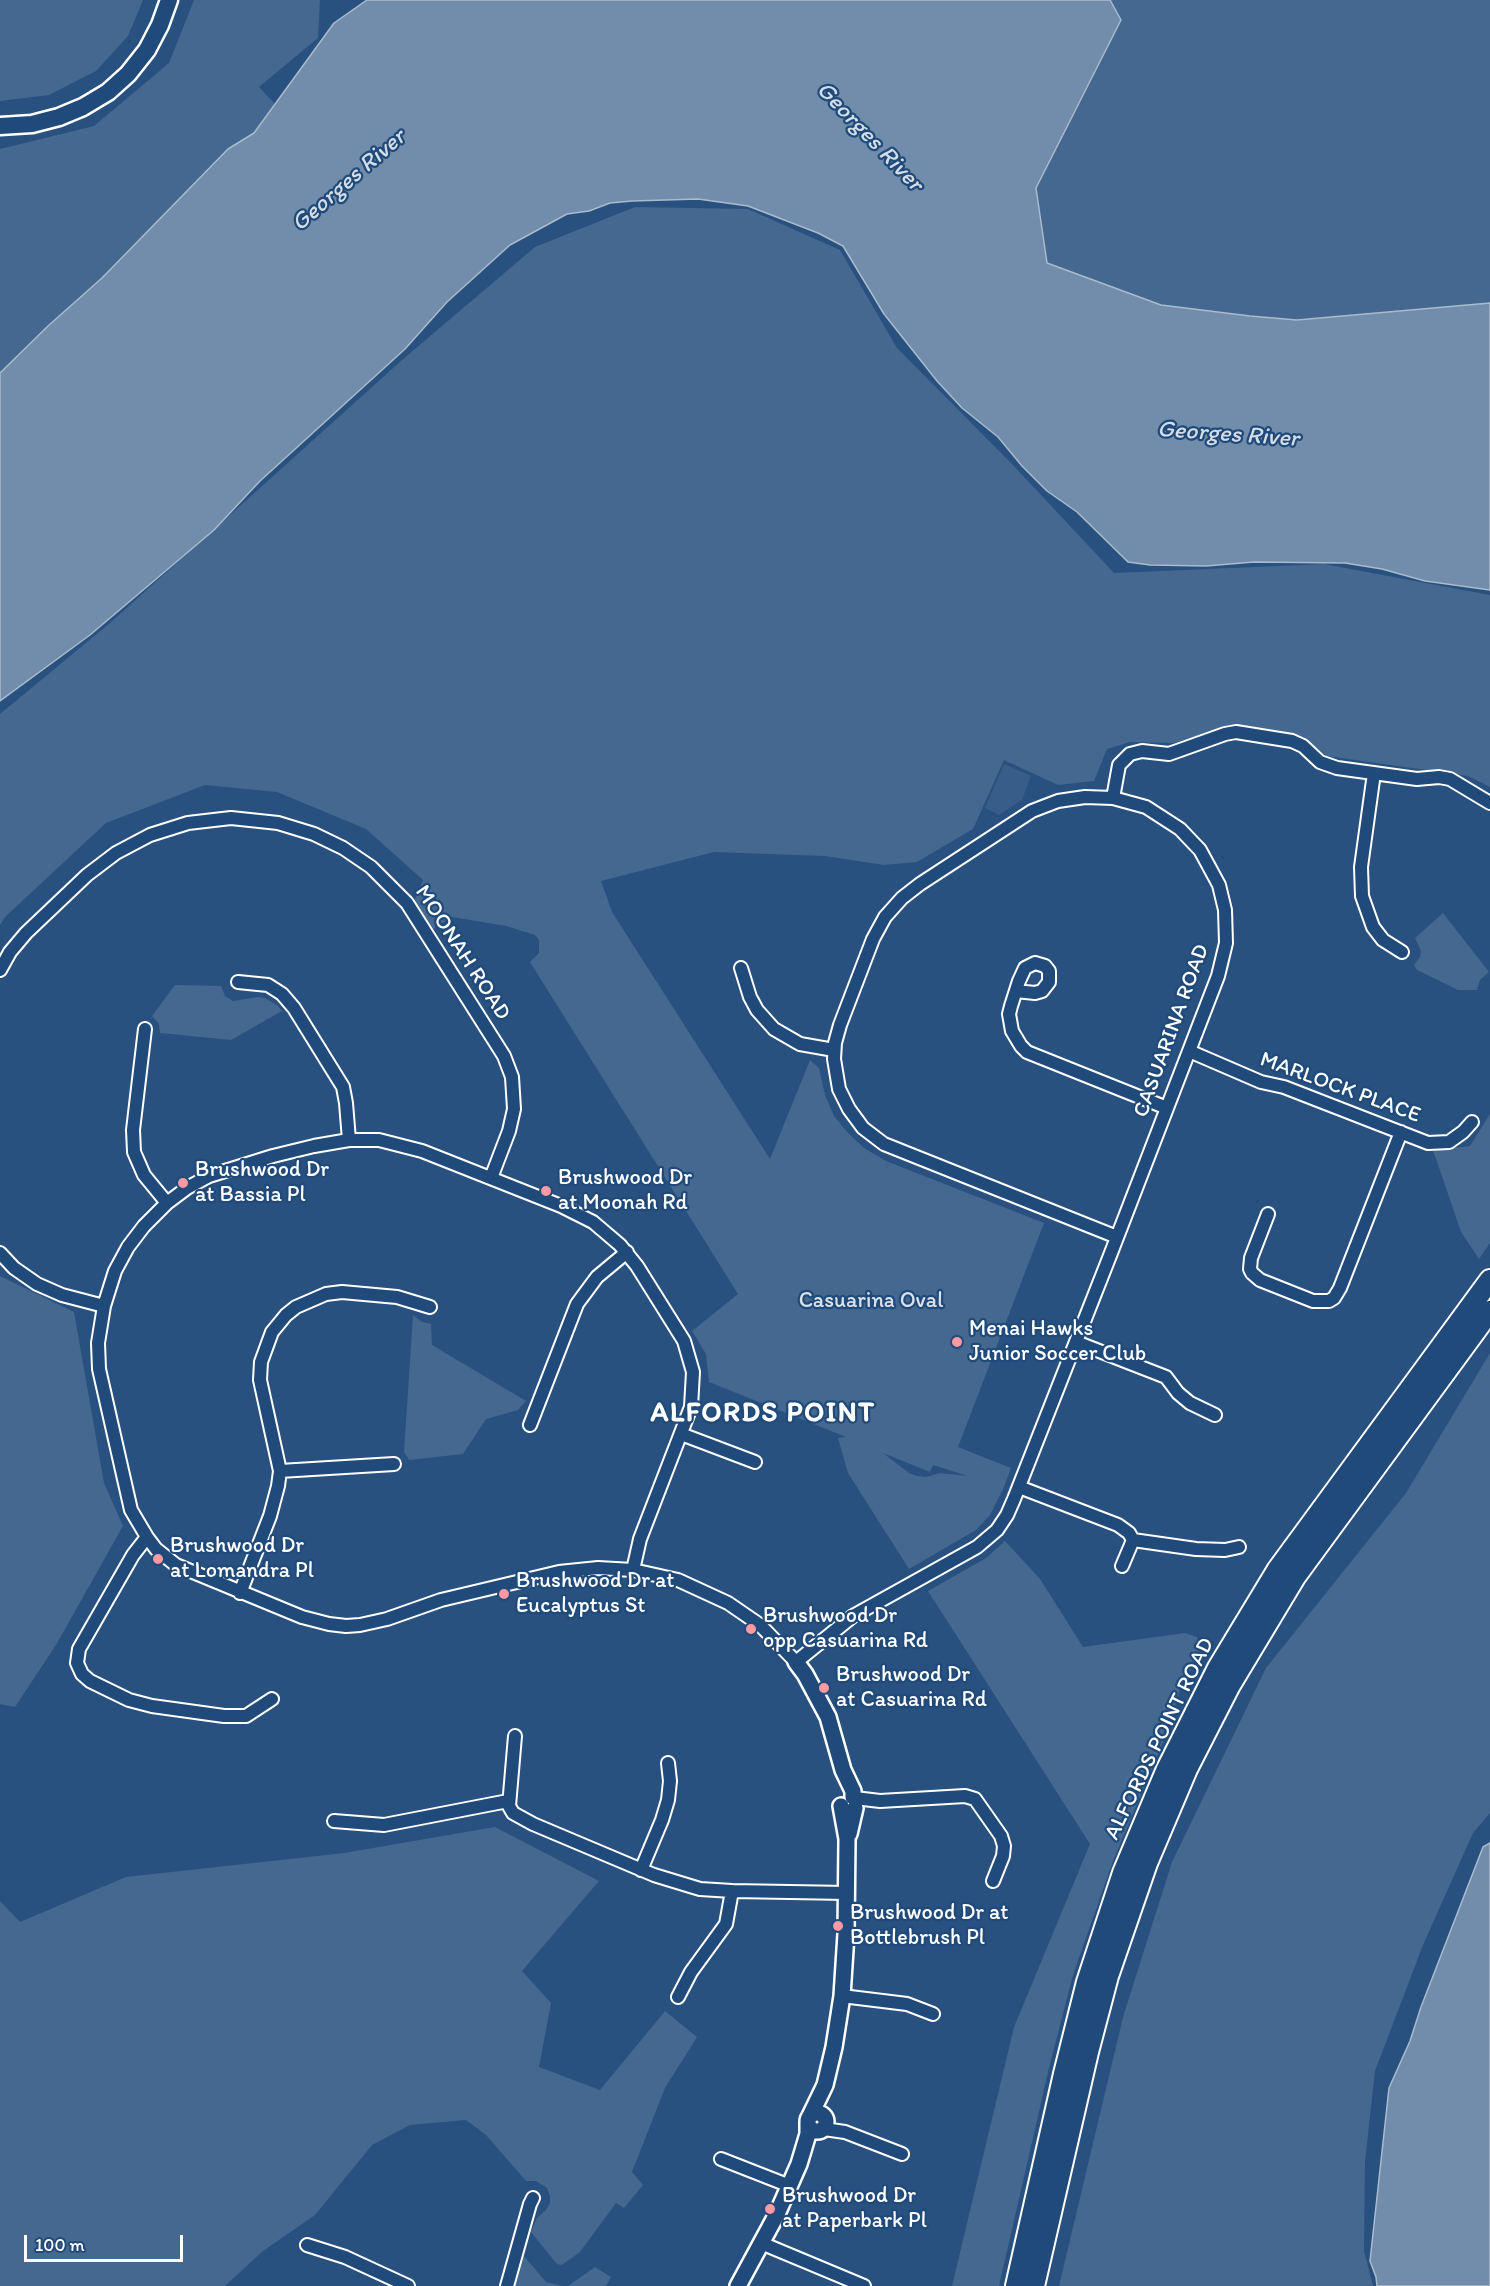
<!DOCTYPE html>
<style>
body{margin:0}
#map{position:relative;width:1490px;height:2286px;overflow:hidden;background:#28517f;font-family:Itim,sans-serif}
canvas{display:block}
.scale{position:absolute;left:24px;top:2235px;width:159px;height:27px;box-sizing:border-box;border:3px solid #fff;border-top:0;padding-left:8px;font-size:18px;line-height:21px;white-space:nowrap;color:#fff;-webkit-text-stroke:4px #1f4a7a;paint-order:stroke}
</style>
<div id="map">
<canvas width="1490" height="2286"></canvas>
<div class="scale">100 m</div>
</div>
<script>
const c = document.querySelector('canvas').getContext('2d');
c.lineJoin = 'round';
function fillPath(path, color) { c.fillStyle = color; c.fill(path, 'evenodd'); }
const poly = rows => new Path2D(rows.map(r => 'M' + r).join(''));
function strokePath(path, color, width, dash) { c.strokeStyle = color; c.lineWidth = width; c.lineCap = dash ? 'butt' : 'round'; c.setLineDash(dash || []); c.stroke(path); }
function drawText(font, color, halo, rows, align = 'center') {
  c.font = font + ' Itim,sans-serif'; c.lineWidth = 4.5; c.setLineDash([]); c.textBaseline = 'middle'; c.strokeStyle = halo; c.fillStyle = color; for (const [text, x, y, turn = 0] of rows) {
    c.save(); c.translate(x, y); c.rotate((+turn || 0) * Math.PI / 180); c.textAlign = isNaN(turn) ? turn : align; if (halo) c.strokeText(text, 0, 0); c.fillText(text, 0, 0); c.restore();
  }
}
fillPath(poly([
 [1004,764,1031,776,1022,800,999,815,985,808]
]), '#375d88');
fillPath(poly([
 [0,0,143,0,128,36,96,71,49,95,0,101],
 [194,0,320,0,318,38,259,87,275,104,254,133,228,149,102,278,48,326,0,373,0,149,94,126,169,63],
 [1110,0,1490,0,1490,303,1297,320,1250,316,1161,305,1047,263,1036,188,1121,21],
 [635,207,748,209,840,250,897,348,1012,464,1114,573,1324,564,1490,595,1490,787,1468,776,1327,756,1303,737,1235,725,1173,743,1130,742,1107,749,1094,781,1058,785,1004,760,973,829,917,862,884,865,825,856,714,852,601,881,612,912,770,1159,810,1060,819,1068,825,1095,834,1116,848,1133,864,1148,886,1161,1044,1223,958,1447,1011,1468,1004,1487,990,1515,976,1530,909,1569,848,1473,838,1438,846,1437,709,1382,706,1354,692,1331,738,1294,530,962,539,953,539,940,535,935,506,926,452,917,433,929,414,901,423,880,366,829,277,792,205,785,106,823,5,917,0,925,0,714,110,623,402,360,535,247],
 [883,1453,930,1472,933,1465,968,1476,940,1473,926,1477,917,1476,909,1473],
 [1443,913,1489,972,1480,980,1477,990,1458,990,1417,970,1414,965,1420,957,1421,951,1415,938],
 [175,985,221,986,225,996,233,1001,258,997,265,998,277,1005,282,1011,231,1040,160,1033,159,1024,152,1016],
 [1490,1114,1490,1243,1479,1259,1461,1232,1433,1150,1470,1146],
 [0,1276,74,1312,104,1483,123,1526,56,1645,15,1707,0,1704],
 [413,1315,422,1322,431,1324,432,1345,526,1401,518,1410,486,1419,463,1454,409,1460,404,1452],
 [1490,1353,1490,1813,1473,1833,1423,1945,1375,2071,1365,2162,1364,2251,1373,2286,1059,2286,1123,2017,1172,1862,1266,1668,1406,1493],
 [1005,1541,1040,1579,1083,1647,1185,1633,1197,1637,1203,1655,1186,1675,1180,1689,1169,1728,1113,1861,1073,1975,1049,2068,999,2286,952,2286,1014,2027,1090,1844,928,1591,986,1558],
 [495,1827,599,1881,522,1971,551,2003,539,2067,600,2090,665,2011,697,2037,665,2088,632,2172,643,2185,624,2208,616,2203,580,2252,562,2265,557,2264,531,2232,537,2218,546,2210,550,2203,550,2196,547,2188,536,2181,526,2181,486,2135,466,2120,410,2125,372,2145,315,2215,263,2251,225,2286,0,2286,0,1901,20,1922,126,1877,344,1853],
 [524,2256,546,2282,562,2286,514,2286],
 [595,2267,611,2277,606,2286,568,2286]
]), '#446890');
const water = poly([
 [367,0,1110,0,1121,20,1036,188,1047,263,1161,305,1250,316,1297,320,1490,303,1490,590,1425,581,1382,569,1345,563,1254,562,1206,566,1150,565,1128,562,1077,512,1047,491,1022,466,998,437,962,408,937,381,884,314,843,246,818,233,748,206,698,199,632,201,610,203,589,211,567,214,510,245,447,302,405,349,260,481,214,530,90,635,0,701,0,373,48,326,102,278,228,149,254,133,334,23,367,0],
 [1490,1843,1490,2286,1377,2286,1376,2277,1370,2261,1389,2088,1410,2041,1421,2007,1483,1847,1490,1843]
]);
fillPath(water, '#718dab');
strokePath(water, '#aabbcd', 1.5);
const minor = poly([
 [1374,773,1361,867,1362,896,1373,927,1383,940,1402,952],
 [1113,798,1119,765,1130,754,1142,751,1169,754,1225,734,1236,732,1292,741,1303,746,1320,762,1337,768,1417,779,1439,777,1450,779,1490,803],
 [741,968,750,997,757,1010,774,1029,800,1044,834,1050],
 [0,970,10,952,26,933,87,875,116,853,150,835,188,823,231,818,278,823,314,834,343,848,371,867,407,903,504,1056,512,1077,514,1109,509,1131,491,1178],
 [238,982,268,985,282,994,294,1008,343,1087,346,1103,349,1140],
 [1016,991,1035,993,1042,991,1049,982,1049,971,1045,966,1035,963,1025,968,1019,981,1011,1006,1009,1014,1012,1031,1021,1046,1027,1052,1167,1108],
 [145,1029,133,1130,134,1152,144,1175,167,1203],
 [1189,1051,1261,1082,1284,1087,1428,1143,1449,1142,1463,1132,1472,1122],
 [1268,1214,1251,1258,1250,1269,1252,1273,1260,1280,1313,1301,1329,1301,1334,1298,1340,1288,1401,1132],
 [0,1253,14,1268,37,1284,62,1295,104,1306],
 [1076,1342,1166,1377,1178,1393,1190,1403,1215,1415],
 [530,1425,577,1304,597,1277,627,1252],
 [681,1434,755,1462],
 [280,1471,394,1464],
 [1019,1487,1118,1525,1129,1533,1133,1540],
 [147,1537,133,1555,79,1649,77,1663,82,1674,90,1681,129,1700,152,1706,224,1716,246,1716,272,1699],
 [1133,1540,1196,1549,1225,1550,1239,1547],
 [1122,1566,1133,1540],
 [633,1570,640,1539,691,1407,693,1372,684,1341,637,1266,620,1245,593,1222,561,1206,422,1151,379,1140,349,1140,314,1146,273,1156,209,1176,187,1188,167,1203,144,1226,128,1247,115,1271,104,1306,98,1343,99,1369,131,1510,147,1537,156,1549,176,1565,302,1617,329,1624,346,1626,360,1625,387,1619,441,1600,559,1572,598,1568,633,1570,678,1580,728,1603,760,1625,796,1662,853,1616,977,1547,997,1530,1007,1515,1014,1499,1111,1253,1218,976,1226,943,1225,910,1219,885,1200,850,1180,829,1146,807,1113,798,1085,797,1058,801,1032,811,920,884,902,898,885,917,873,939,840,1025,835,1043,834,1059,839,1089,849,1109,863,1128,884,1144,1117,1237],
 [240,1593,270,1516,278,1486,280,1471,260,1380,261,1362,272,1332,286,1315,296,1307,326,1294,342,1292,397,1297,430,1307],
 [515,1736,509,1806,513,1813,533,1824,654,1875,700,1889,732,1891,847,1893],
 [855,1798,880,1801,965,1796,975,1799,1001,1836,1004,1846,1003,1856,993,1881],
 [334,1821,384,1825,508,1801],
 [641,1870,662,1820,668,1800,670,1781,668,1763],
 [842,1996,907,2004,933,2014],
 [678,1997,691,1972,726,1924,732,1891],
 [824,2129,845,2132,902,2154],
 [721,2159,790,2186],
 [761,2243,864,2286],
 [307,2245,345,2257,408,2286],
 [507,2286,530,2204,533,2198]
]);
const tertiary = poly([
 [796,1662,805,1674,828,1717,843,1770,853,1791,853,1797],
 [849,1834,855,1808],
 '808 2122a9 9 0 1 1 18 0a9 9 0 1 1-18 0Z',
 [810,2116,825,2085,834,2047,842,1996,846,1934,847,1839,841,1806],
 [738,2286,777,2214,799,2164,808,2134,808,2123]
]);
const secondary = poly([
 [0,126,32,124,59,117,83,107,108,92,128,74,147,50,160,25,169,0]
]);
const trunk = poly([
 [1016,2286,1064,2074,1087,1982,1123,1873,1167,1769,1218,1668,1278,1569,1490,1280],
 [1034,2286,1088,2052,1108,1976,1147,1863,1187,1769,1230,1685,1295,1577,1490,1311]
]);
strokePath(minor, '#fff', 16);
strokePath(tertiary, '#fff', 20);
strokePath(secondary, '#fff', 21);
strokePath(trunk, '#fff', 24);
strokePath(minor, '#1f4a7a', 12);
strokePath(tertiary, '#1f4a7a', 15);
strokePath(secondary, '#1f4a7a', 16);
strokePath(trunk, '#1f4a7a', 20);
for (const [x, y, r, color] of [
 [183,1183,6,"#ff9aa2"],
 [546,1191,6,"#ff9aa2"],
 [957,1342,6,"#ff9aa2"],
 [158,1559,6,"#ff9aa2"],
 [504,1594,6,"#ff9aa2"],
 [751,1629,6,"#ff9aa2"],
 [824,1688,6,"#ff9aa2"],
 [838,1926,6,"#ff9aa2"],
 [770,2209,6,"#ff9aa2"]
]) { const dot = new Path2D(); dot.arc(x, y, r, 0, 2 * Math.PI); c.fillStyle = color; c.fill(dot); strokePath(dot, '#1f4a7a', 2); }
drawText('22px', '#fff', '#1f4a7a', [
 ["MOONAH ROAD",462,953,57],
 ["CASUARINA ROAD",1172,1031,-70],
 ["MARLOCK PLACE",1340,1088,20],
 ["ALFORDS POINT ROAD",1160,1739,-64]
]);
drawText('22px', '#fff', '#1f4a7a', [
 ["Brushwood Dr",195,1170],
 ["at Bassia Pl",195,1195],
 ["Brushwood Dr",558,1178],
 ["at Moonah Rd",558,1203],
 ["Menai Hawks",969,1329],
 ["Junior Soccer Club",969,1354],
 ["Brushwood Dr",170,1546],
 ["at Lomandra Pl",170,1571],
 ["Brushwood Dr at",516,1581],
 ["Eucalyptus St",516,1606],
 ["Brushwood Dr",763,1616],
 ["opp Casuarina Rd",763,1641],
 ["Brushwood Dr",836,1675],
 ["at Casuarina Rd",836,1700],
 ["Brushwood Dr at",850,1913],
 ["Bottlebrush Pl",850,1938],
 ["Brushwood Dr",782,2196],
 ["at Paperbark Pl",782,2221]
], 'left');
drawText('22px', '#dae1e9', '#1f4a7a', [
 ["Casuarina Oval",871,1301]
]);
drawText('italic 24px', '#d4dde6', '#1f4a7a', [
 ["Georges River",869,137,46],
 ["Georges River",349,181,-41],
 ["Georges River",1228,435,4]
]);
c.letterSpacing = '1.5px';
drawText('bold 28px', '#fff', '#1f4a7a', [
 ["ALFORDS POINT",763,1414]
]);
c.letterSpacing = '0px';
</script>
